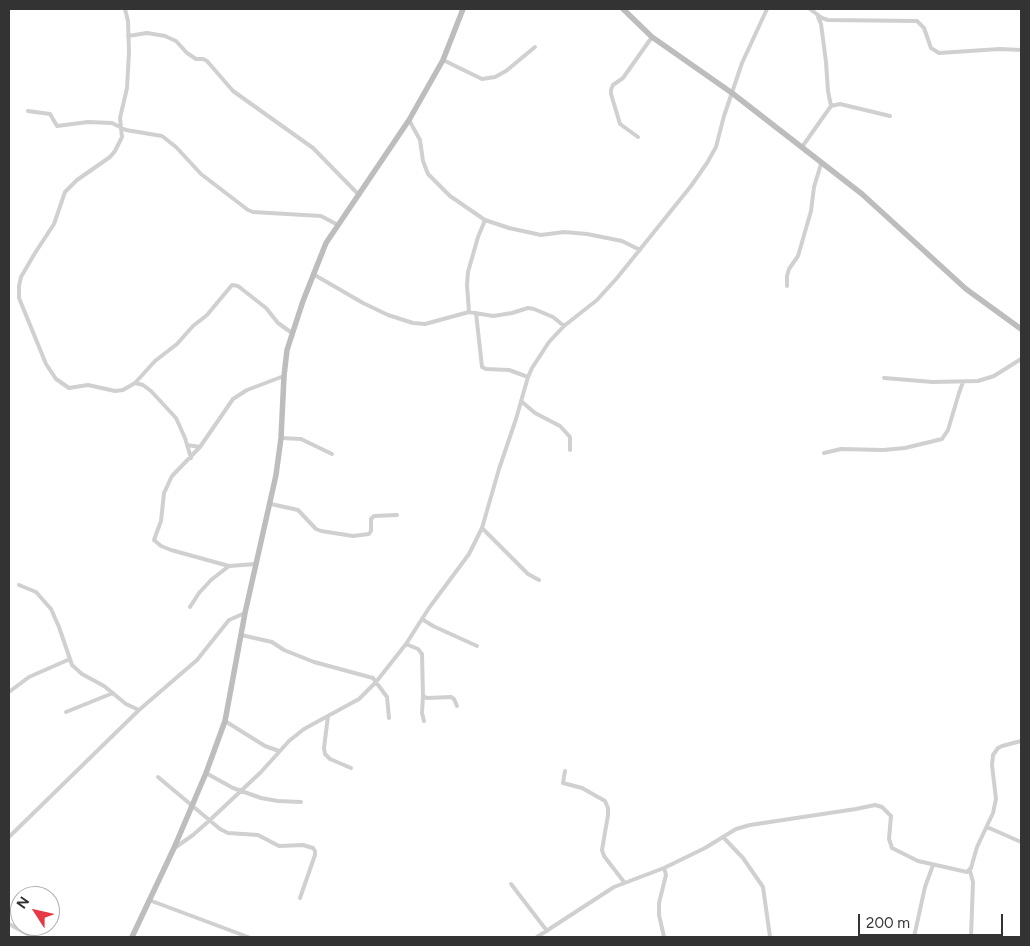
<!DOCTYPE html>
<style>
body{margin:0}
#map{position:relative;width:1030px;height:946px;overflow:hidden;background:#fff;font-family:Figtree,sans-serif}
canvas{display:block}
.frame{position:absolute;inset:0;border:10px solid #333;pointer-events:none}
.north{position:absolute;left:10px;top:886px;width:50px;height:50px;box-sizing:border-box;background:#fff;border:1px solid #adadad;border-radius:50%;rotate:305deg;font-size:14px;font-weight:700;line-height:20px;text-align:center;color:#333}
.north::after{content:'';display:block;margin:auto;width:18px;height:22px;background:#e63946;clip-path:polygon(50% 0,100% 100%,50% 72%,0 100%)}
.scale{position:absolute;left:858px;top:914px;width:145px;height:22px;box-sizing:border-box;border:2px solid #333;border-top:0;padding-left:6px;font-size:15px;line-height:18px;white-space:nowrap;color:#333;-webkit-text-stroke:4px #fff;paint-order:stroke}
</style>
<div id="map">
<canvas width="1030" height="946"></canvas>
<div class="frame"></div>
<div class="north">N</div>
<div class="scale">200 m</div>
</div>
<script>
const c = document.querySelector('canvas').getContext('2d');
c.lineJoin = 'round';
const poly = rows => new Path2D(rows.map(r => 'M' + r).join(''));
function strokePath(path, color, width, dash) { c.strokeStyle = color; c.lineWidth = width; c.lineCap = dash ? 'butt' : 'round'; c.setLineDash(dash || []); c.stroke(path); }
strokePath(poly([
 [125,9,128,21,129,52,127,88,120,118,122,137,115,151,110,157,77,180,65,192,54,224,35,253,21,277,19,286,19,298,46,364,56,379,69,388,88,385,115,391,123,390,135,383,155,361,177,344,193,326,207,315,232,285,238,286,266,308,278,323,292,333],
 [810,9,822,18,828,20,917,21,924,28,931,48,939,53,1000,49,1021,50],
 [818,17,821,24,826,62,828,91,831,106],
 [128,36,147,33,165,36,176,41,187,53,196,59,203,59,207,61,233,91,313,148,359,195],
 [443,60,482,79,495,77,506,71,535,47],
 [28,111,50,114,57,126,88,122,112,123,126,130,162,136,176,147,201,174,248,210,253,212,321,216,338,225],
 [409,120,420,140,423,161,428,174,450,196,485,220,509,228,541,235,564,232,587,234,622,241,640,250],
 [638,137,620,124,611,94,611,90,613,85,623,78,652,37],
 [802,147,831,106,840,104,890,116],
 [313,274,363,303,388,315,413,323,425,324,469,312,493,316,512,313,528,308,534,309,553,317,564,326],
 [787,286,787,276,789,269,798,256,811,211,814,187,821,164],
 [469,312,467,285,468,272,478,237,485,220],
 [476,313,482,367,486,369,509,370,528,377],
 [884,378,933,382,978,381,994,376,1021,359],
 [135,383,143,385,151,391,176,418,185,438,191,458],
 [521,401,535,413,560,426,570,437,570,450],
 [281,438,301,439,332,454],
 [187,445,200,447],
 [824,453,841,449,883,450,905,448,942,439,948,430,959,393,963,382],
 [271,504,298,510,316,529,321,531,353,536,369,534,371,531,371,519,374,516,397,515],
 [482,528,528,574,539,580],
 [256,564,229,566,171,550,161,546,154,540,161,521,164,493,172,476,200,447,233,399,247,390,284,376],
 [19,585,36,592,51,609,59,627,72,665,82,674,104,686,126,704,139,710],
 [190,607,199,593,211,580,229,566],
 [422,619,433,626,477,646],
 [241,635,272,642,284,650,314,662,373,678,387,697,389,718],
 [406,644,418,649,422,654,423,696,427,698,451,697,454,699,457,706],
 [9,692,29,677,70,659],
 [423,696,422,713,424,721],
 [66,712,113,693],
 [328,716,324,748,325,754,330,759,351,768],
 [225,721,265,746,279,751],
 [565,771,563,783,582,788,605,801,608,808,608,815,602,850,604,856,624,882],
 [206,773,233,788,261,798,278,801,301,802],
 [158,777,220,829,228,833,258,835,279,846,303,845,313,848,315,851,315,855,300,898],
 [987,827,1021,842],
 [9,837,139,710,197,660,229,620,245,613],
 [723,837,743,858,763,887,770,937],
 [176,847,193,835,210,820,261,772,289,741,304,729,359,699,376,682,406,644,429,608,469,554,482,528,499,469,516,419,528,377,532,368,549,342,564,326,597,300,617,278,691,186,707,163,716,147,724,116,742,63,767,9],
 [970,871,973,882,971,937],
 [511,884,547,931],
 [149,900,248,937],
 [9,924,33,937],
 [537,937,614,887,664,868,705,848,736,829,750,825,856,809,875,805,882,807,891,816,889,839,892,848,918,861,967,872,971,868,977,847,993,813,996,799,992,765,993,755,998,748,1002,746,1021,741],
 [664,937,659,915,659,903,666,875,664,868],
 [914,937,925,887,933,865]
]), '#d0d0d0', 4);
strokePath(poly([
 [623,9,652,37,732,93,862,194,966,289,1021,329],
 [132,937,174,848,206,773,225,721,245,613,276,475,281,438,284,376,287,350,303,301,326,243,409,120,443,60,463,9]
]), '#bdbdbd', 5.5);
</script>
